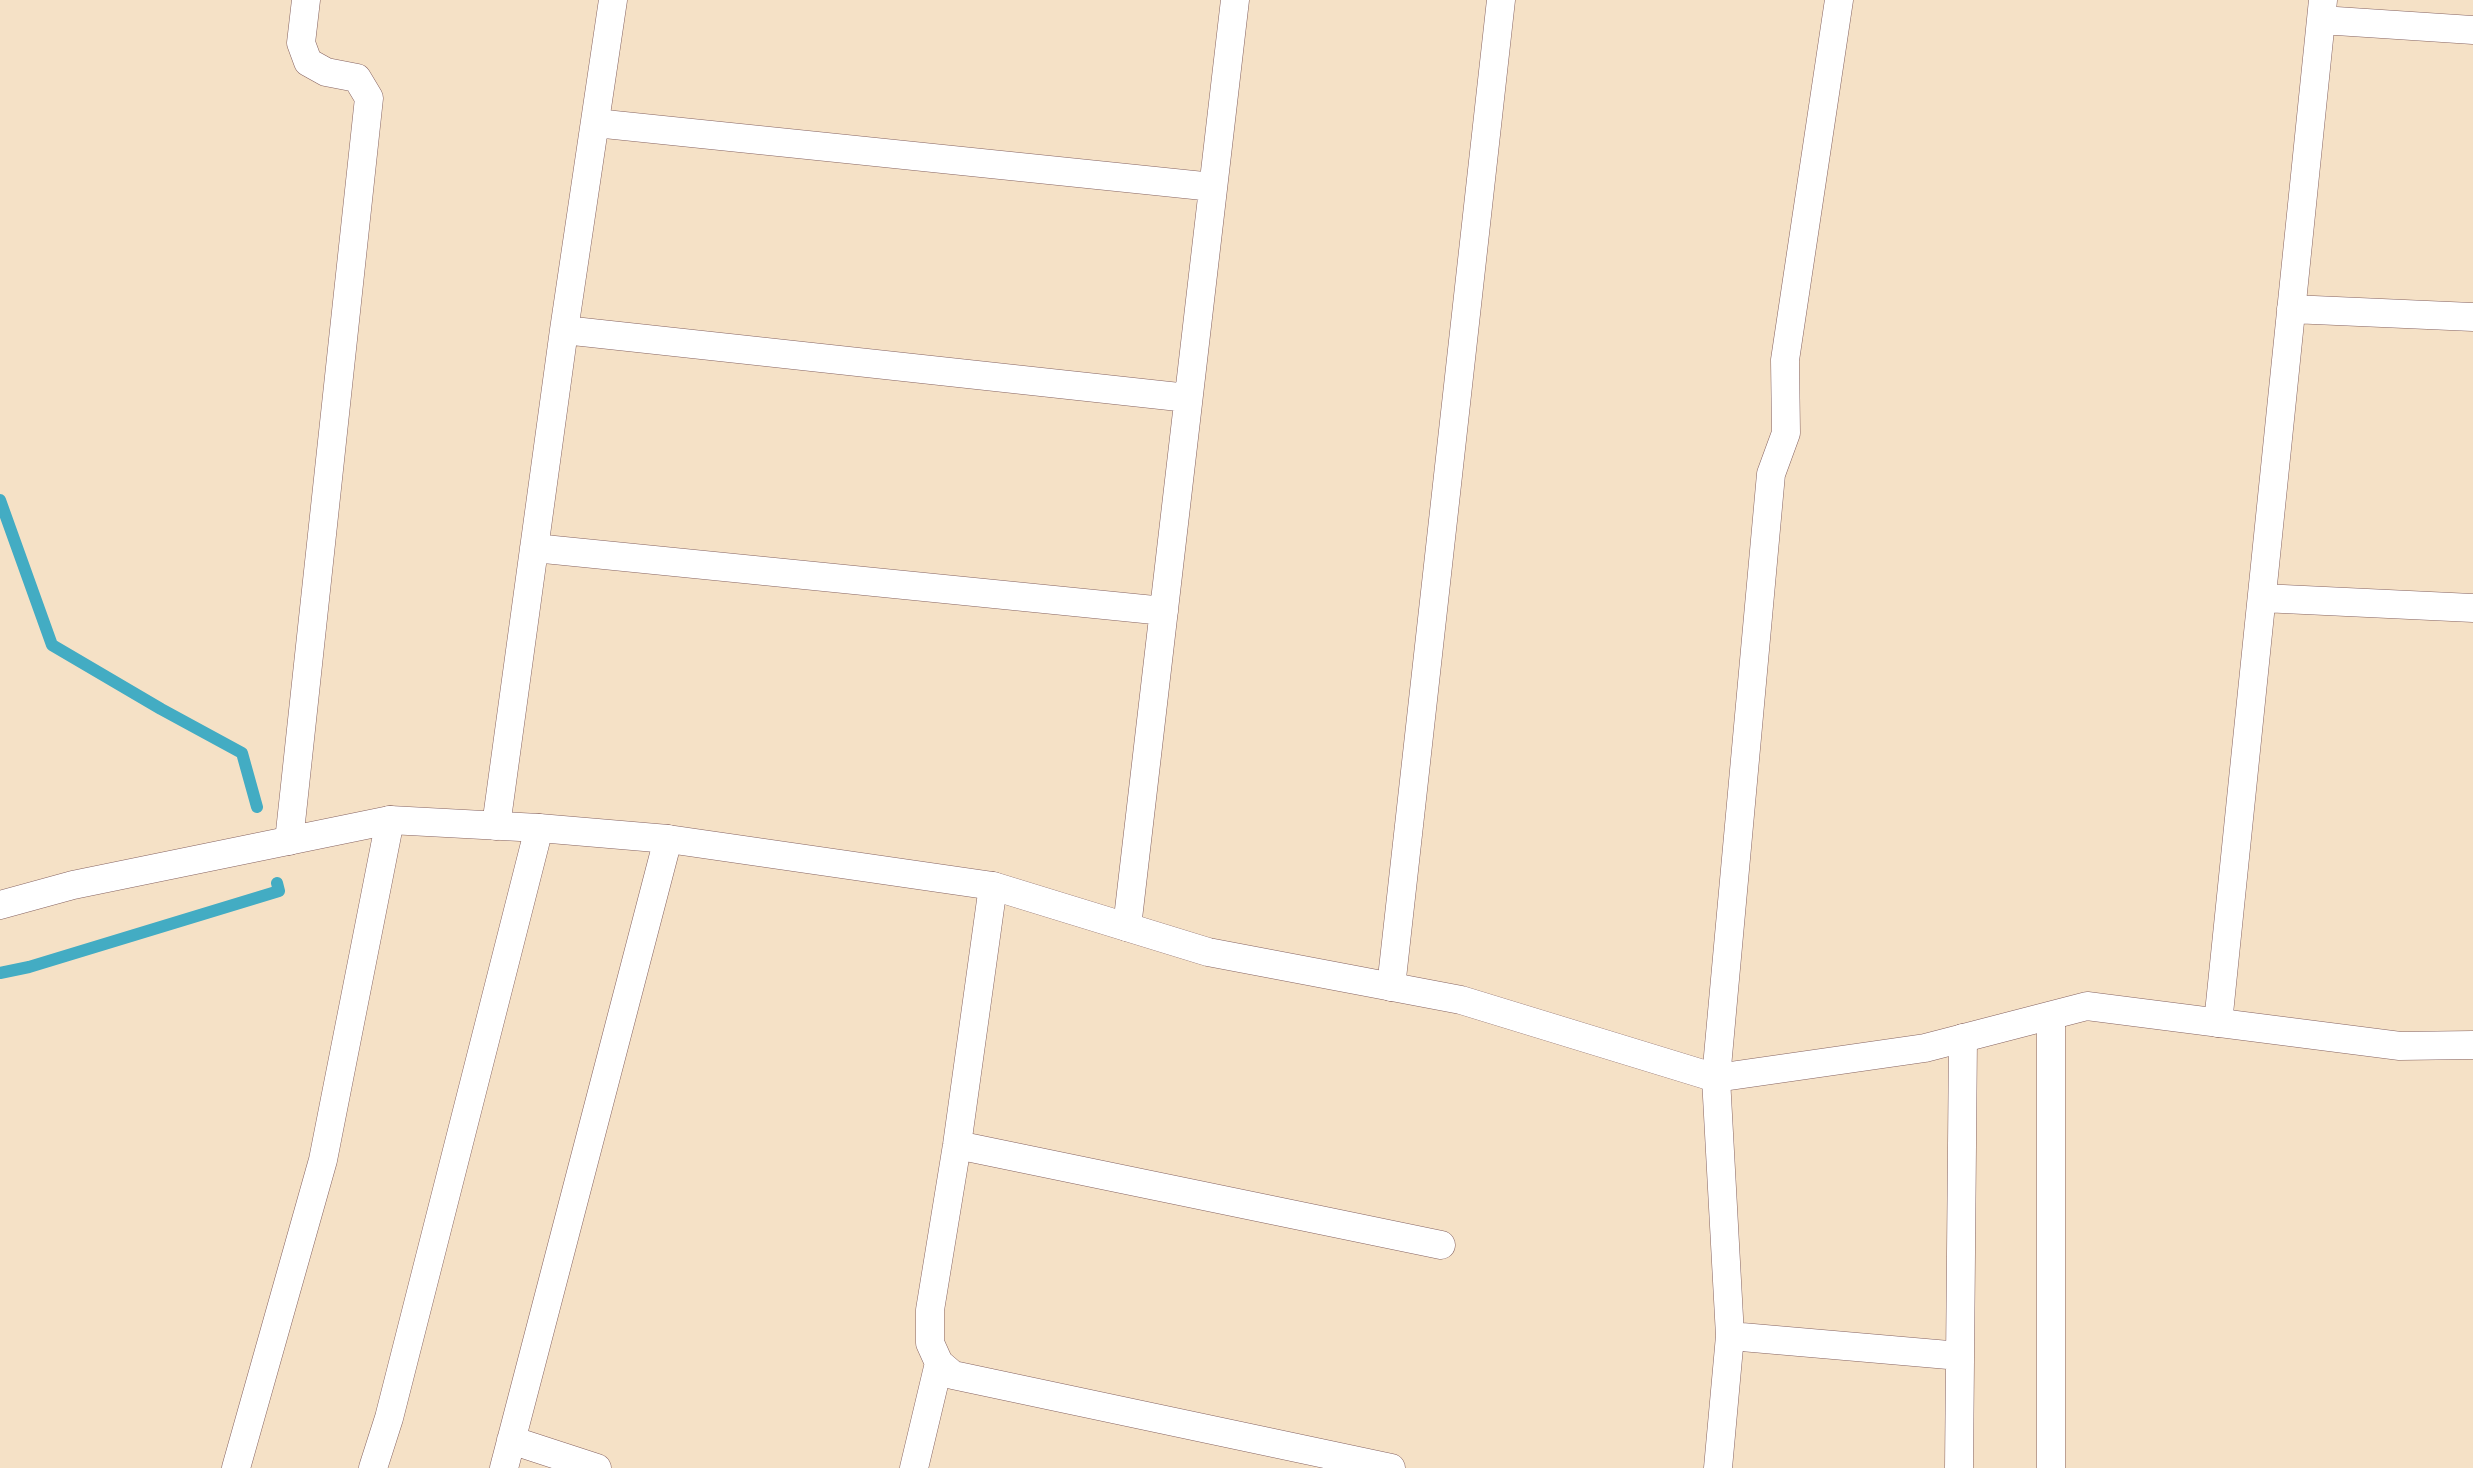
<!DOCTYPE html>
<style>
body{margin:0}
canvas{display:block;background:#f5e1c6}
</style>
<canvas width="2473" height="1468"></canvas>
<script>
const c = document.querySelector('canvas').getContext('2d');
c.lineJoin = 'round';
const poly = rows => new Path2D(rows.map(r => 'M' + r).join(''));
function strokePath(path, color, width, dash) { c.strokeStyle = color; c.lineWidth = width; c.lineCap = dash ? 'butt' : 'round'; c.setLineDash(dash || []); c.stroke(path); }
strokePath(poly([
 [0,500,52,645,161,709,242,753,257,807],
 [0,973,29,967,279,891,277,883]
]), '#43acc3', 12);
const minor = poly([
 [2321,20,2473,30],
 [595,123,1213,187],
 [2291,309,2473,317],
 [564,330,1188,398],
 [534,548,1164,611],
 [2262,598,2473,608],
 [496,826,564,330,613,0],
 [289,841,369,98,357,78,326,72,308,62,301,43,306,0],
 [993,886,957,1145,930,1310,930,1343,939,1363,953,1375,1391,1468],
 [1127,927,1235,0],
 [1391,987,1501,0],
 [2051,1016,2051,1468],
 [2218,1023,2323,0],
 [957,1145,1441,1245],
 [1730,1336,1960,1356],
 [511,1440,597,1468],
 [236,1468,323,1160,390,820],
 [373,1468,389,1418,539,828],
 [504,1468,668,839],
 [914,1468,939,1363],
 [1718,1468,1730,1336,1716,1078,1771,474,1786,433,1785,360,1839,0],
 [1959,1468,1963,1038]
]);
const tertiary = poly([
 [0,905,73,885,390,820,539,828,668,839,993,886,1208,952,1461,1000,1716,1078,1925,1048,2087,1006,2400,1046,2473,1045]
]);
strokePath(minor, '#866361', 29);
strokePath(tertiary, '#866361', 29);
strokePath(minor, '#fff', 28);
strokePath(tertiary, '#fff', 28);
</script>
